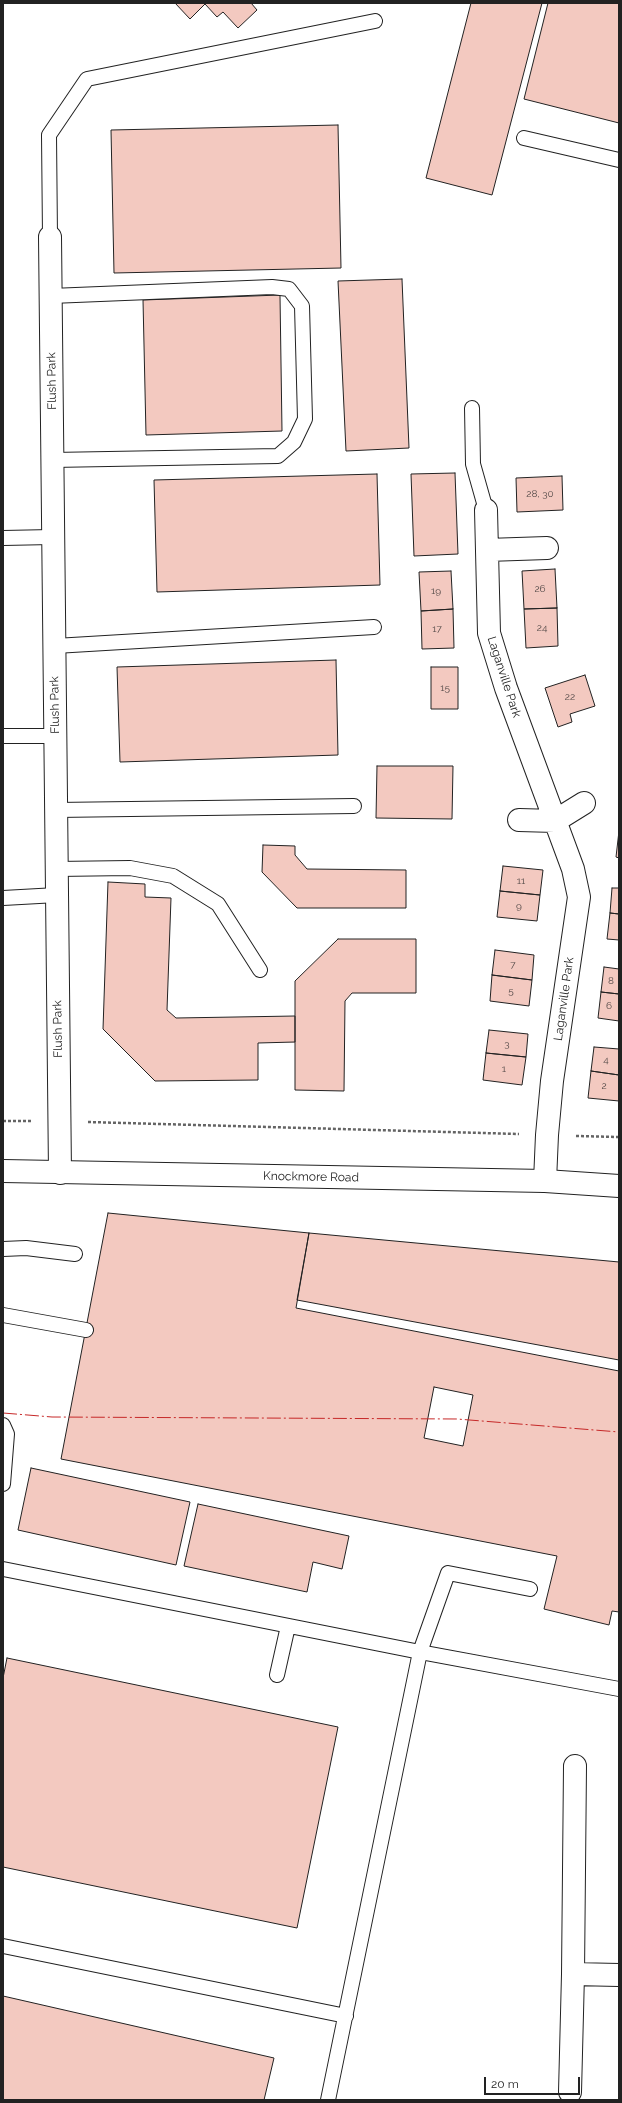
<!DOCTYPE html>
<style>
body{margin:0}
#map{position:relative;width:622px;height:2103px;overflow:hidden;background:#fff;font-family:Raleway,sans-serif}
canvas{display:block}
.frame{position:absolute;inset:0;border:4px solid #222;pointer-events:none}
.scale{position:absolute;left:484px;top:2077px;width:96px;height:18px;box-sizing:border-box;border:2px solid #222;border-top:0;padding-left:5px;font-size:12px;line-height:14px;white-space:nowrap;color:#222;-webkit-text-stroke:3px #fff;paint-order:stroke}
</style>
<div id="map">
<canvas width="622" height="2103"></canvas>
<div class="frame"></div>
<div class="scale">20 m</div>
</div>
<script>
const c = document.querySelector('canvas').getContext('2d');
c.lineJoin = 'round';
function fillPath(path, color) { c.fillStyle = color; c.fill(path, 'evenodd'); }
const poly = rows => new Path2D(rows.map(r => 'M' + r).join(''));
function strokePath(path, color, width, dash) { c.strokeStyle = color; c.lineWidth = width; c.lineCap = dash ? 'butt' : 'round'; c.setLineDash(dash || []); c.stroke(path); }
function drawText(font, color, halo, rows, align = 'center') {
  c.font = font + ' Raleway,sans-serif'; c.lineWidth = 3; c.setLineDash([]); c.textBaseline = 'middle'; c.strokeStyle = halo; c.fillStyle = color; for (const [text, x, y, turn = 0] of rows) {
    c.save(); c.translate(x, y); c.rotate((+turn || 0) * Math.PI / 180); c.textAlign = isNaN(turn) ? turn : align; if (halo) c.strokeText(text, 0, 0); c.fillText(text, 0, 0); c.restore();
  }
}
const building = poly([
 [175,3,251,3,257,10,238,28,223,12,217,17,205,4,190,19,175,3],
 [471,3,542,3,492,195,426,178,471,3],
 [548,3,619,3,619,123,524,99,548,3],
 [338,125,341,268,114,273,111,130,338,125],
 [402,279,409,448,346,451,338,281,402,279],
 [280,295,282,431,146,435,143,300,280,295],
 [455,473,458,554,414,556,411,474,455,473],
 [377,474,380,585,157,592,154,480,377,474],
 [562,476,563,510,517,512,516,478,562,476],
 [555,569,557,608,524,609,522,571,555,569],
 [451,571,453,609,421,611,419,572,451,571],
 [557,608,558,646,526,648,524,609,557,608],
 [453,609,454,648,422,649,421,611,453,609],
 [336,660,338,755,120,762,117,667,336,660],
 [431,667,458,667,458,709,431,709,431,667],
 [585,675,595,706,570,714,572,722,558,727,545,688,585,675],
 [377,766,453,766,452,819,376,818,377,766],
 [619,831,619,858,616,857,619,831],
 [263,845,295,846,295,855,307,869,406,870,406,908,297,908,262,872,263,845],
 [503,866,543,870,540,895,500,891,503,866],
 [108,882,145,884,145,897,171,898,167,1010,176,1018,295,1016,295,1042,258,1043,258,1080,155,1081,103,1029,108,882],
 [612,888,619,888,619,914,610,913,612,888],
 [500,891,540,895,537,921,497,917,500,891],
 [610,913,619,914,619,940,607,939,610,913],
 [338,939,416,939,416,993,352,993,345,1001,344,1091,295,1090,295,981,338,939],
 [495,950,534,955,532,980,492,975,495,950],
 [604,967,619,969,619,994,601,992,604,967],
 [492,975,532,980,529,1006,490,1001,492,975],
 [601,992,619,994,619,1021,598,1018,601,992],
 [489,1030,528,1034,526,1057,486,1053,489,1030],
 [594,1047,619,1049,619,1075,591,1071,594,1047],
 [486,1053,526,1057,522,1085,483,1080,486,1053],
 [591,1071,619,1075,619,1101,588,1098,591,1071],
 [108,1213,309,1233,296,1308,619,1371,619,1612,612,1611,609,1625,544,1609,557,1556,61,1459,108,1213],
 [434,1387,473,1395,463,1446,424,1438,434,1387],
 [309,1233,619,1262,619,1360,297,1300,309,1233],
 [31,1468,190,1502,176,1565,18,1530,31,1468],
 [198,1504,349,1536,342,1569,313,1562,307,1592,184,1566,198,1504],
 [7,1658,338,1727,297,1928,3,1867,3,1678,7,1658],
 [3,1996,274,2058,264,2100,3,2100,3,1996]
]);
fillPath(building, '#f3c9c0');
strokePath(building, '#222', 1);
const service = poly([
 [524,138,619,160],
 [50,237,49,135,87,79,375,21],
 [51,296,272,287,289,289,302,306,305,419,294,442,278,456,52,460],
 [472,408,473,464,486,510],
 [3,538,52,537],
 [55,646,374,627],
 [3,736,56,736],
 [56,810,354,806],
 [56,869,130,868,173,876,218,904,260,970],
 [3,898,57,895],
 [3,1249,26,1248,75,1254],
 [3,1315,86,1330],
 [3,1425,7,1434,3,1484],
 [3,1569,420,1652,619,1689],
 [277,1675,288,1626],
 [3,1946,346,2016],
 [328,2100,420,1652,448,1573,530,1589]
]);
const minor = poly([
 [50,237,60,1173],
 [486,510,489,633,506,688,573,869,579,897,552,1081,547,1135,545,1181],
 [487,550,547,548],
 [519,820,555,821,584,803],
 [573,1974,619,1975],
 [570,2092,573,1974,575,1766]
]);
const primary = poly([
 [3,1171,545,1181,619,1186]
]);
strokePath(service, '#222', 16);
strokePath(minor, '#222', 24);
strokePath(primary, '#222', 24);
strokePath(poly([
 [3,1121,31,1121],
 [88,1122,519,1134],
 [576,1136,619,1137]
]), '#646464', 2.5, [3, 2]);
strokePath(service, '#fff', 14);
strokePath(minor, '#fff', 22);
strokePath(primary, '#fff', 22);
strokePath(poly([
 [3,1413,52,1417,457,1419,619,1432]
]), '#c62828', 1, [14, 3, 2, 3]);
drawText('10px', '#564c4a', null, [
 ["28, 30",540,494],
 ["26",540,589],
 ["19",436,591],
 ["24",542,628],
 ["17",437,629],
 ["15",445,688],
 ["22",570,697],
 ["11",521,881],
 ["9",519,906],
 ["7",513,965],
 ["8",611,981],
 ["5",511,991],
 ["6",609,1006],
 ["3",507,1044],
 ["4",606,1060],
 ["1",504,1069],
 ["2",604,1086]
]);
drawText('12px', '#222', '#fff', [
 ["Flush Park",52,381,-91],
 ["Laganville Park",504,677,72],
 ["Flush Park",55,705,-91],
 ["Laganville Park",564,999,-82],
 ["Flush Park",58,1029,-91],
 ["Knockmore Road",311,1177,1]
]);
</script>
